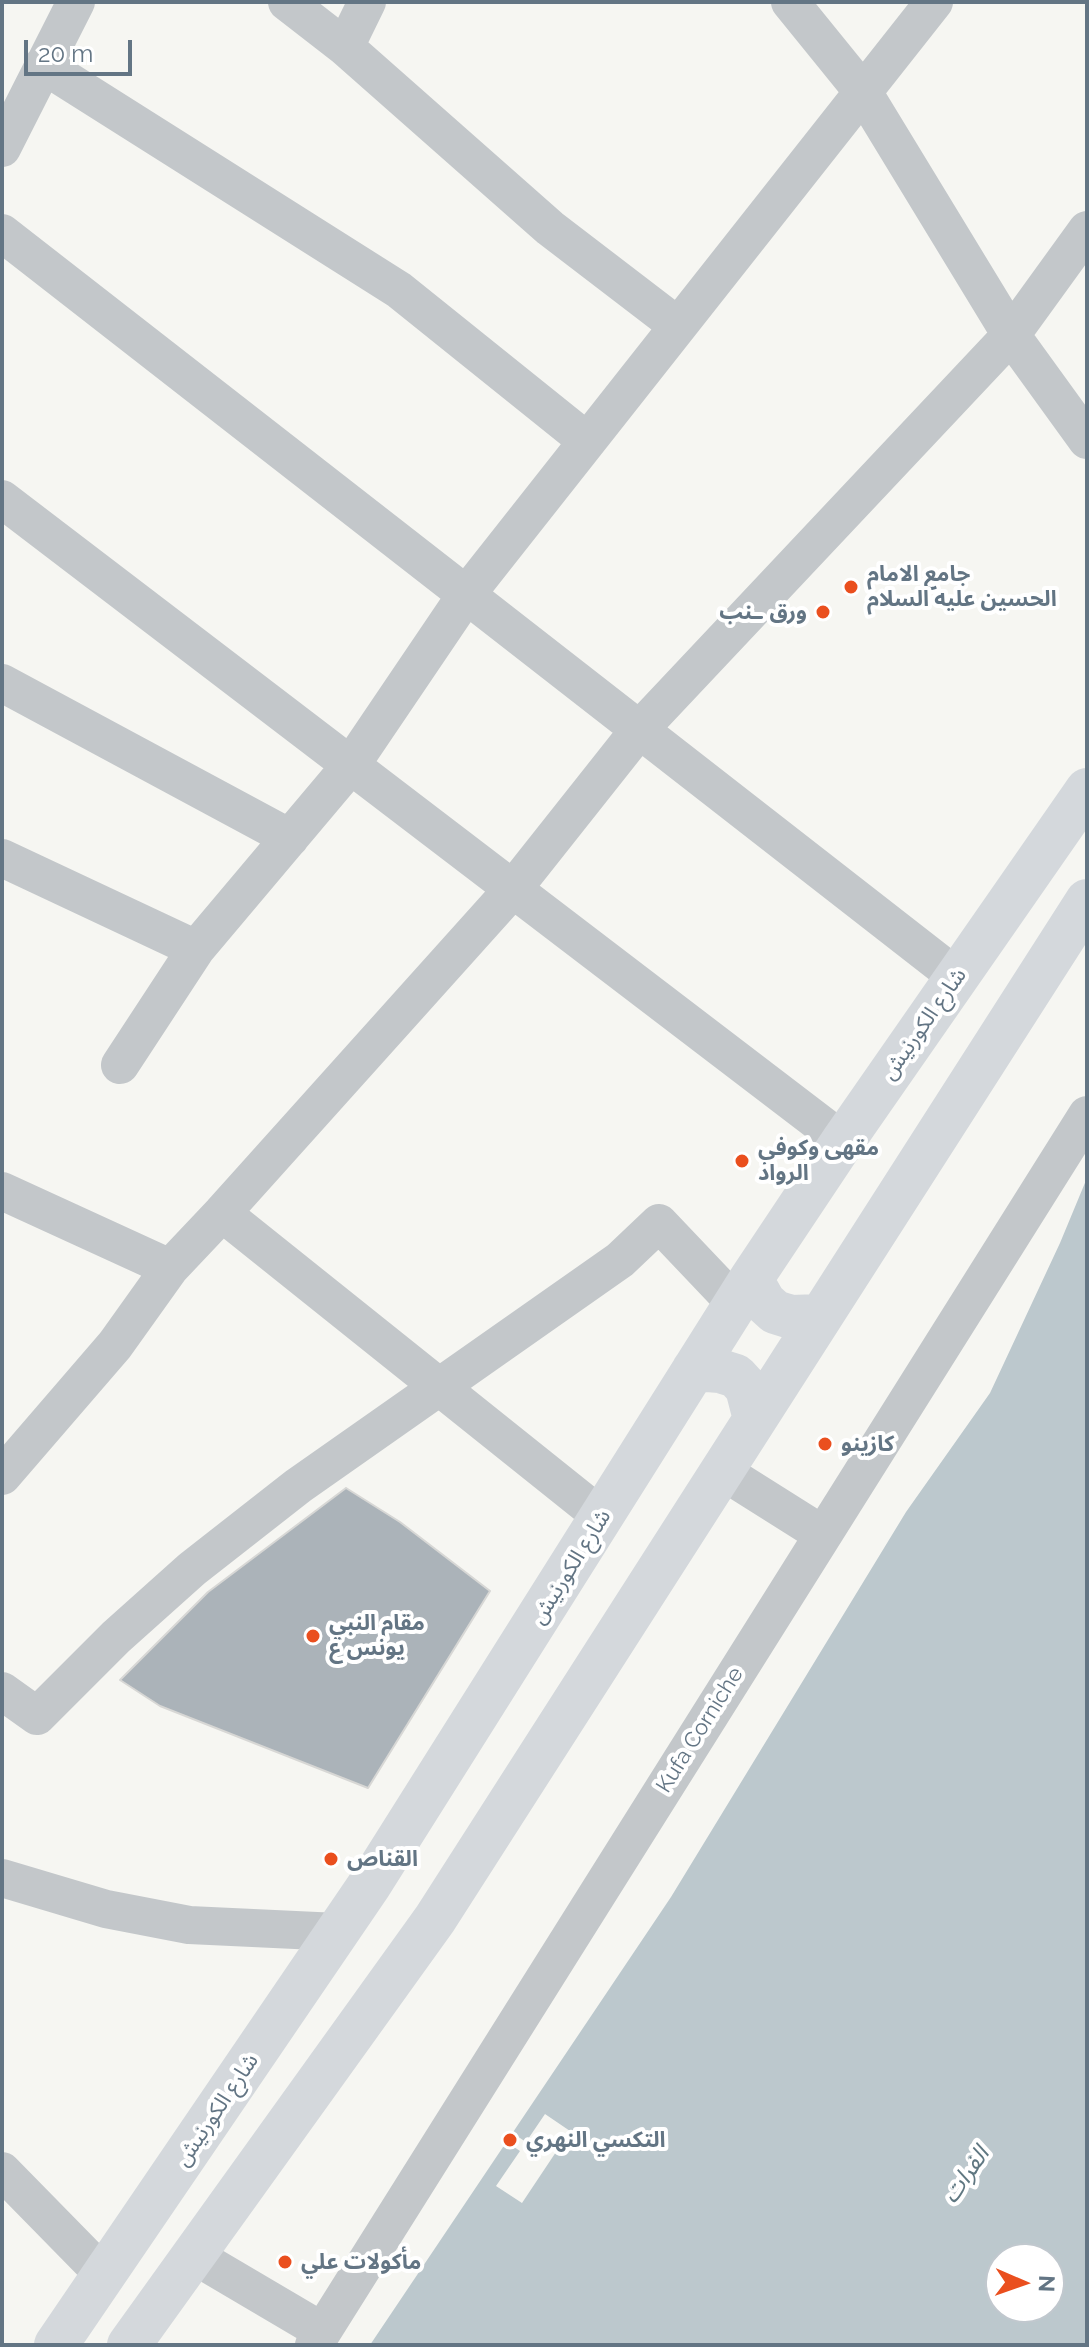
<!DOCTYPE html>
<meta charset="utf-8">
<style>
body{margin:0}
#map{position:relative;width:1089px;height:2347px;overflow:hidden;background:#f6f6f2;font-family:Raleway,sans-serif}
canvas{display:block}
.frame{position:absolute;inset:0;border:4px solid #637584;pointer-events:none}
.north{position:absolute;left:985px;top:2243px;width:80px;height:80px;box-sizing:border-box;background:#fff;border:2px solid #c1c8ce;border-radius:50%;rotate:92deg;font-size:22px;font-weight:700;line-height:32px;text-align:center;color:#637584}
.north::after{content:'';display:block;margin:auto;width:28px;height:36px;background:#ea4f1e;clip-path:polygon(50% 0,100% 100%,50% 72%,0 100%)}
.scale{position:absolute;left:24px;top:40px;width:108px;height:36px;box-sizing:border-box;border:4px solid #637584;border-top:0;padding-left:10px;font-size:24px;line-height:28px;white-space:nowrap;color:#637584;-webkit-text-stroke:6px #fff;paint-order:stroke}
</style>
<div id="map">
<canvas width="1089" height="2347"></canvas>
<div class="frame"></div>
<div class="north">N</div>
<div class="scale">20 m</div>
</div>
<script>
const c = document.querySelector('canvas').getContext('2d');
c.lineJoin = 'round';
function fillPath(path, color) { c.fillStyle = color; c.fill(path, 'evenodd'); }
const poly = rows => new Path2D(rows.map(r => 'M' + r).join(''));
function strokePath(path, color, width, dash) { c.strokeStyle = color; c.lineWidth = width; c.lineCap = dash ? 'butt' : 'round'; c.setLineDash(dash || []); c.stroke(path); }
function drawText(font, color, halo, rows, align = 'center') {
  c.font = font + ' Raleway,"Noto Sans Arabic",sans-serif'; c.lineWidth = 8; c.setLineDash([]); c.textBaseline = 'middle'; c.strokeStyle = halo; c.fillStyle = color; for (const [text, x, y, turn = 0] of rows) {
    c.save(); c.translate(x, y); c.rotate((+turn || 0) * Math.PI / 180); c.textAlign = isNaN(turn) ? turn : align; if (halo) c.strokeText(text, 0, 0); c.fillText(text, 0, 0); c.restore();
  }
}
fillPath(poly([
 [1087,1178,1087,2345,370,2345,671,1897,906,1512,990,1393,1060,1243],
 [1001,2259,1049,2259,1049,2307,1001,2307]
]), '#bcc8cd');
fillPath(poly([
 [545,2114,570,2131,522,2203,496,2186,520,2151,505,2141,511,2132,526,2142]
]), '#f6f6f2');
const building = poly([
 [346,1488,400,1522,490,1591,368,1788,160,1706,120,1680,208,1592,346,1488]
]);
fillPath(building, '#abb3b9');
strokePath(building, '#d7d7d5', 2);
strokePath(poly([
 [287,2,345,47,550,228,678,326],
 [790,2,863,92,1011,335,1087,440],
 [345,47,367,2],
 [43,65,399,290,587,441],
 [2,148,76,2],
 [2,233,957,977],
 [2,499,843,1141],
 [2,683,290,838],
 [2,858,196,949],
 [120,1065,196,949,351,765,466,595,934,2],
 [2,1191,170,1268],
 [222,1213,602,1517],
 [722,1471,822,1534],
 [2,1476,115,1345,170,1268,222,1213,513,889,639,730,1011,335,1087,230],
 [2,1691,37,1716,116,1637,192,1569,298,1486,620,1260,659,1223,735,1303],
 [2,1878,106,1909,189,1925,338,1932],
 [2,2171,105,2276],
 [193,2255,322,2331],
 [314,2345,1087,1115]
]), '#c3c7ca', 38);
strokePath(poly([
 [751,1279,764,1302,775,1312,791,1317,821,1316],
 [694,1369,720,1371,736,1376,747,1388,755,1419],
 [56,2345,370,1884,751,1279,843,1141,1087,790],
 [129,2345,435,1919,1087,901]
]), '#d4d8dc', 44);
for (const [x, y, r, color] of [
 [851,587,8,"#ea4f1e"],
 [823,612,8,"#ea4f1e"],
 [742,1161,8,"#ea4f1e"],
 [825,1444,8,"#ea4f1e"],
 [313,1636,8,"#ea4f1e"],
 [331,1859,8,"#ea4f1e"],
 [510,2140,8,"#ea4f1e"],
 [285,2262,8,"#ea4f1e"]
]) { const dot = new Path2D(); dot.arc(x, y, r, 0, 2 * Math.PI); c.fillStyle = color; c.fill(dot); strokePath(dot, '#fff', 3); }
drawText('bold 22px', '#637584', '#fff', [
 ["جامع الامام",867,574],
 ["الحسين عليه السلام",867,599],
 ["ورق ـنب",807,612,"right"],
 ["مقهى وكوفي",758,1148],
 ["الرواد",758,1173],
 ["كازينو",841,1444],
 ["مقام النبي",329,1623],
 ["يونس ع",329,1648],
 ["القناص",347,1859],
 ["التكسي النهري",526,2140],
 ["مأكولات علي",301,2262]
], 'left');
drawText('22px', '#637584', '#fff', [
 ["شارع الكورنيش",924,1024,-55],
 ["شارع الكورنيش",571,1567,-58],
 ["Kufa Corniche",700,1730,-58],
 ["شارع الكورنيش",217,2110,-56]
]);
drawText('italic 24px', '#5f7781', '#fff', [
 ["الفرات",966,2175,-55]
]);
</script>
